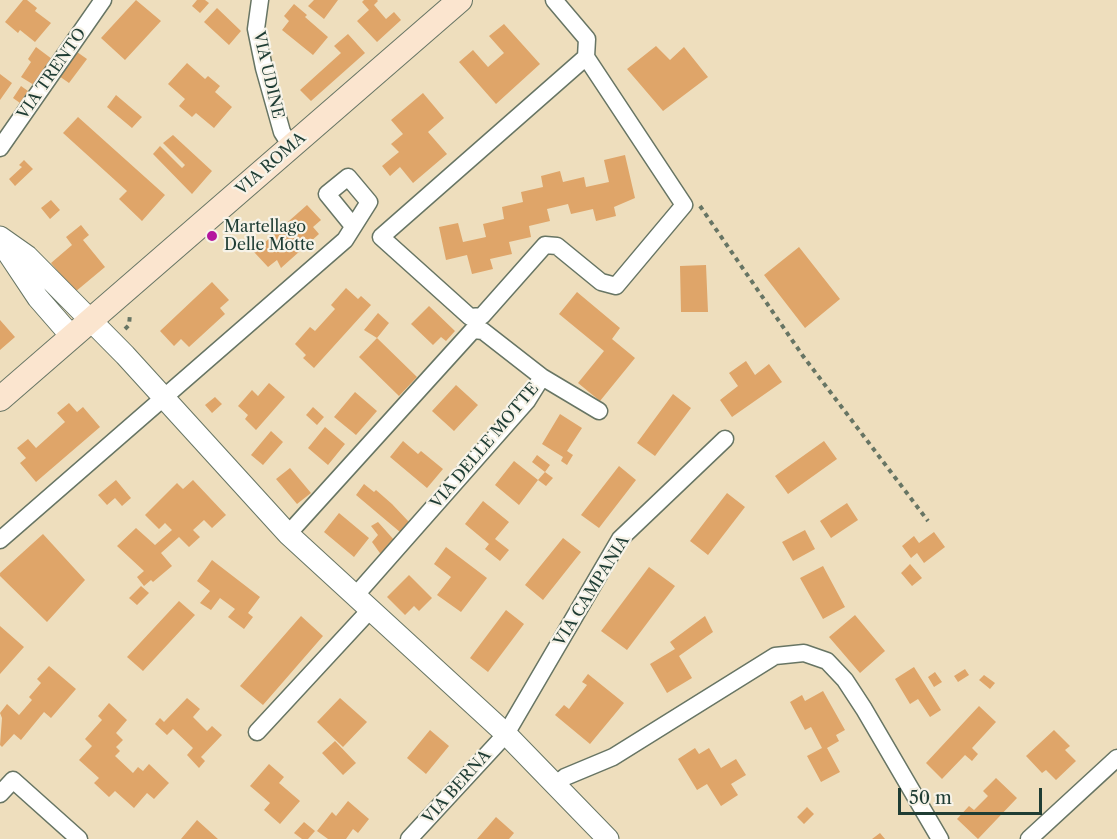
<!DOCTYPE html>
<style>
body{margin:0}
#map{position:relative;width:1117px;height:839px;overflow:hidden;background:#eedebd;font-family:"Libre Caslon Text",serif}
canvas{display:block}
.scale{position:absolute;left:898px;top:788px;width:144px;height:27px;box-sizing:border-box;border:3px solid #1f3d34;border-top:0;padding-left:8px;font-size:18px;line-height:21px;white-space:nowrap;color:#1f3d34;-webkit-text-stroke:4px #f7f3e8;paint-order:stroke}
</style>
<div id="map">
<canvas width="1117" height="839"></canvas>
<div class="scale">50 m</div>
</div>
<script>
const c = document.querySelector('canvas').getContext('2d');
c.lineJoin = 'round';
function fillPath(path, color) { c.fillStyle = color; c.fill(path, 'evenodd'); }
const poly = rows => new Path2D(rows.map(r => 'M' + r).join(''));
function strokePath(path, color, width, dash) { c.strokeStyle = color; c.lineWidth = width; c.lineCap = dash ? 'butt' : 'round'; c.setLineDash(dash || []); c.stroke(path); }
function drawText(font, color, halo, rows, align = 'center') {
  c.font = font + ' "Libre Caslon Text",serif'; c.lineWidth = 4.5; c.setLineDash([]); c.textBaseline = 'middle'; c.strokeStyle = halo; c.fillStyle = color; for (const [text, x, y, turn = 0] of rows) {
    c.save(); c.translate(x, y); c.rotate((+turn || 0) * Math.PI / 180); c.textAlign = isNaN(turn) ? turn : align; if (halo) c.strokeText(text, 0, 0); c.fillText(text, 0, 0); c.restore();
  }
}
fillPath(poly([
 [23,0,27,0,37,8,35,11,51,23,35,42,20,30,18,33,5,22],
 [136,0,161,21,125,60,101,38],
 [197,0,205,0,209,3,200,13,192,6],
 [314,0,338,0,324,19,308,6],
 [364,0,377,0,378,1,374,5,386,19,394,12,401,20,377,42,357,21,369,10,362,2],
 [294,4,307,15,305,17,328,37,313,55,282,30,289,21,284,16],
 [217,8,241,31,229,45,204,22],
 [504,24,540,64,496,104,459,62,473,50,488,67,504,53,489,36],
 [348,34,365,53,311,101,300,90,341,53,334,46],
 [656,46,670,60,684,47,708,77,663,111,627,69],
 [36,47,52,59,34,85,21,77,31,62,28,59],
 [77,52,87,59,69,83,59,76],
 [187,63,205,79,208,76,220,86,215,92,232,107,214,128,196,113,192,117,179,106,185,99,168,84],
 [0,74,12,83,0,100],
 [21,86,28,91,20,103,13,98],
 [423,93,444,118,428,132,447,154,413,183,400,167,390,176,382,166,399,152,391,144,403,134,391,120],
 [116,95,142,117,132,128,107,107],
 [78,117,165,195,142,221,119,199,127,191,63,133],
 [173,135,212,171,192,194,153,154,160,146,182,168,185,165,163,143],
 [625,155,635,198,614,207,616,216,596,221,593,209,571,214,568,204,547,209,550,221,529,226,531,237,509,242,512,254,490,259,493,269,472,274,467,255,446,260,439,227,458,223,463,242,486,237,483,224,504,219,502,207,523,202,521,192,543,187,541,176,560,171,563,182,584,177,586,187,609,182,604,160],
 [24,160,33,169,15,186,9,179,22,167,19,165],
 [51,200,60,210,50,219,41,208],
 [307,205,321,220,313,227,319,234,281,268,277,260,268,267,254,252],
 [81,225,89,235,83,240,105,267,75,292,51,263,72,245,66,237],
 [799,247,840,299,805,328,764,275],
 [706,265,708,312,681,312,680,266],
 [212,282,229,300,220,308,225,314,189,347,181,339,174,346,160,331],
 [346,288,358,299,361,296,371,305,314,368,303,358,306,355,295,344,310,327,315,331,335,309,331,305],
 [577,292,620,328,612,339,635,358,600,401,578,383,604,351,559,314],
 [429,306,455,331,446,341,441,337,433,345,411,324],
 [378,313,389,323,377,338,364,330],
 [0,320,15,337,0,350],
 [377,338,417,377,399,396,359,357],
 [746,361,755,375,769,364,782,382,732,417,720,400,738,386,729,373],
 [269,383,285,397,256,430,245,419,248,415,238,406,252,390,258,396],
 [456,385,478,405,454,431,432,411],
 [355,392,377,411,356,435,334,417],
 [673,394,691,408,655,456,637,443],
 [215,397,222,404,212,413,205,405],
 [69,403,77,412,83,407,100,427,36,482,20,463,26,458,17,448,28,439,36,448,65,422,57,413],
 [313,407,324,417,317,425,306,415],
 [560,414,582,428,567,451,573,455,567,465,561,461,563,457,542,444],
 [325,427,345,444,328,465,308,448],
 [271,431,283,442,263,465,251,455],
 [403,441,418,454,421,451,443,469,427,488,390,457],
 [824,441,837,459,788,494,775,476],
 [537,455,550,465,545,472,532,462],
 [514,461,538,480,519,505,495,485],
 [619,466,636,480,599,528,581,515],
 [290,468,311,493,297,504,276,479],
 [545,472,553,478,546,486,538,480],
 [116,480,131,498,122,506,115,498,107,505,98,495],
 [193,480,226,515,212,528,204,520,193,530,200,537,189,547,179,537,161,553,172,566,153,582,151,580,144,586,137,577,144,571,117,546,136,528,155,545,172,530,165,523,159,529,145,515,177,483,183,489],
 [364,484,374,492,376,490,392,504,409,522,400,532,356,495],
 [727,493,745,507,708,555,690,541],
 [483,501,509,522,495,539,509,550,500,561,485,549,489,544,465,524],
 [847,503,858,520,831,538,820,521],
 [339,513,369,538,354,557,324,532],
 [378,522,395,541,382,556,372,542,378,535,371,526],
 [805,530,815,549,793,561,782,542],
 [934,532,945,547,924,563,917,553,911,558,902,546,914,536,919,543],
 [43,534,85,580,47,622,0,576,0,573],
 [563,538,581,552,543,600,525,585],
 [446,547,487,578,461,612,437,595,451,577,434,564],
 [212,560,260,597,248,613,253,617,244,629,228,617,235,609,220,598,211,610,200,603,210,591,197,581],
 [910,564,922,578,912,586,901,573],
 [823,566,845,607,823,619,800,578],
 [649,567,675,586,627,650,601,631],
 [409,575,432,598,419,611,414,606,405,615,387,597],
 [141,586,149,593,137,605,129,598],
 [179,601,195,615,143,671,127,657],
 [506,610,524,624,488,672,470,658],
 [855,615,885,651,860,673,829,637],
 [301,616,323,636,263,705,240,686],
 [705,616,713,632,679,656,692,678,667,693,650,664,675,649,670,642],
 [0,626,24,647,0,674],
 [49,666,76,689,51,718,44,712,21,740,14,734,2,747,0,745,2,718,0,713,7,704,19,715,32,700,29,697,41,683,37,679],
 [914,667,941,710,930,717,918,699,910,704,895,679],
 [965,669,969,675,958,682,954,676],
 [935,672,942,682,934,687,928,677],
 [588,674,624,703,590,744,555,715,564,705,569,709,587,685,582,682],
 [984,675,995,683,990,689,979,680],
 [823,691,845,730,836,735,839,741,827,748,840,772,821,782,807,756,822,748,811,727,805,730,790,702,802,695,805,701],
 [187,698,200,709,193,717,207,731,212,726,222,735,201,757,205,761,199,768,187,755,193,748,173,729,167,735,155,724,160,718,164,722],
 [340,698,367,722,343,747,317,722],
 [109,703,127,720,116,733,123,740,116,747,120,751,115,756,133,773,138,767,143,771,149,764,169,783,154,799,147,793,134,808,115,791,109,797,94,783,99,778,79,760,92,746,85,739,102,720,98,716],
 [979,706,996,722,972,748,978,754,972,761,965,755,942,779,926,763],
 [430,730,449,746,426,774,407,758],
 [1054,730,1070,746,1065,750,1076,761,1056,780,1046,770,1042,773,1026,756],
 [335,741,356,763,343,775,322,753],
 [695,748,699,754,709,748,721,768,736,759,746,775,731,784,738,795,721,806,707,784,697,790,678,759],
 [269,764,284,777,279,783,300,801,280,824,264,810,270,803,250,786],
 [996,778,1017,798,978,839,957,819,969,806,974,810,988,796,983,791],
 [348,801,369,819,358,833,353,829,346,839,328,839,317,831,332,812,336,816],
 [807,807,814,814,804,824,797,817],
 [496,817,514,833,509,839,477,839],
 [197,820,218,839,181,839],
 [304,822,315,831,308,839,302,839,294,833],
 [880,833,885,839,872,839]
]), '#dfa569');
const minor = poly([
 [260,0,256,29,264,68,282,132,291,146],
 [554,0,587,39,586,57],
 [586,57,684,205,616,286,601,282,557,246,545,245,482,316,470,317,381,237,586,57],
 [0,148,103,0],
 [542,377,599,411],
 [288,534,473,330,483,331,542,377,527,401,355,596],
 [0,540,345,240,369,202,348,177,327,194,353,226],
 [257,732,370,610],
 [556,784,565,777,613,757,775,656,804,653,827,661,845,680,864,709,940,839],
 [0,794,13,780,79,839],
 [409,839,506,734,620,539,725,439],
 [1029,839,1117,758]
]);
const tertiary = poly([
 [0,237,27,256,125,355,288,534,506,734,608,839],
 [2,244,38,298,72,337]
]);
const secondary = poly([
 [0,399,460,0]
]);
strokePath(minor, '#677564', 19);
strokePath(tertiary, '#677564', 23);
strokePath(secondary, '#677564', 26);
strokePath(poly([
 [700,206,803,356,928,521],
 [125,329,129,325,130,314]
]), '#677564', 4, [4.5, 4.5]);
strokePath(minor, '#fff', 16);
strokePath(tertiary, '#fff', 21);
strokePath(secondary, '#fbe5cf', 24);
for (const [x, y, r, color] of [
 [212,236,6,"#b5179e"]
]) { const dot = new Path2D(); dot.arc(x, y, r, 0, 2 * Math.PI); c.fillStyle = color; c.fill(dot); strokePath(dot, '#f7f3e8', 2); }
drawText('16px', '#1f3d34', '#f7f3e8', [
 ["VIA TRENTO",52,74,-55],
 ["VIA UDINE",268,75,77],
 ["VIA ROMA",271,164,-41],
 ["VIA DELLE MOTTE",485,446,-50],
 ["VIA CAMPANIA",592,591,-58],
 ["VIA BERNA",457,787,-48]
]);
drawText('16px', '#1f3d34', '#f7f3e8', [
 ["Martellago",224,227],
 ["Delle Motte",224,245]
], 'left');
</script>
